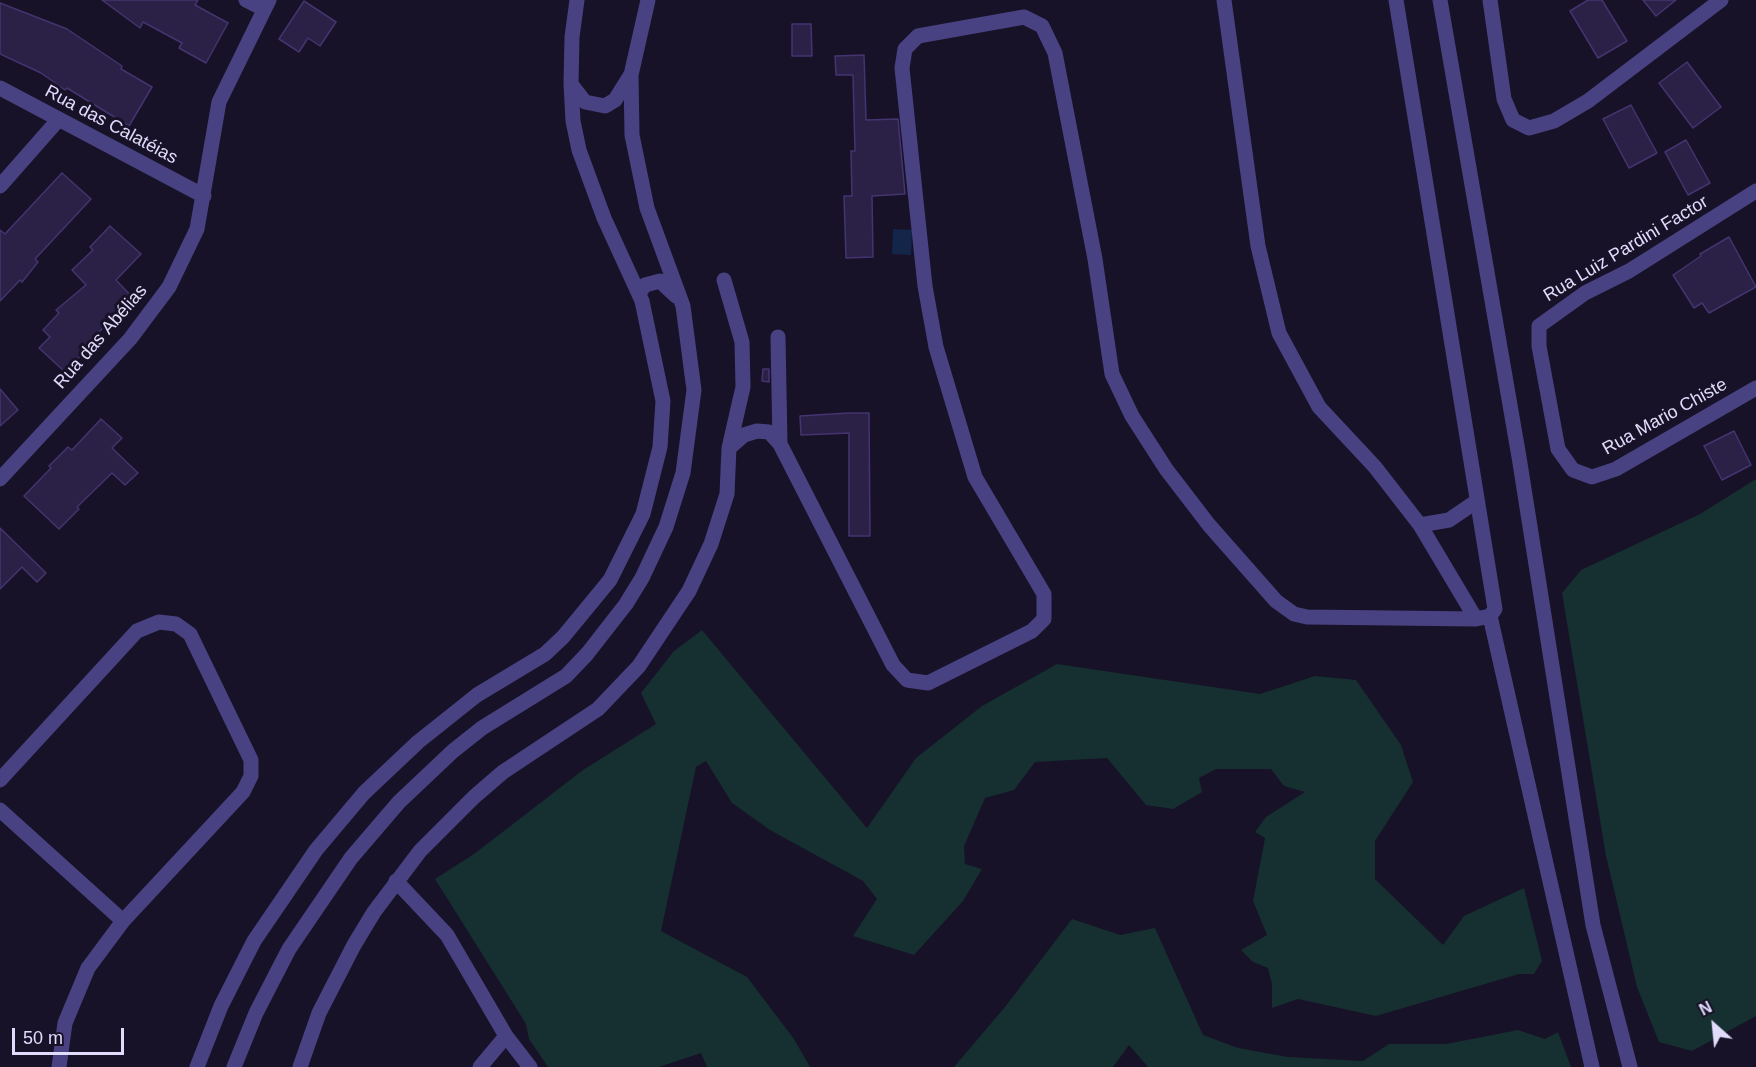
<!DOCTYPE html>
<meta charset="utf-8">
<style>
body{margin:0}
#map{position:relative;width:1756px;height:1067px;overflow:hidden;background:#171227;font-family:Arial,sans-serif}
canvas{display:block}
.north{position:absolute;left:1684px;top:995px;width:60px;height:60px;-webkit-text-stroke:4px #171227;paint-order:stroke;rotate:333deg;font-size:16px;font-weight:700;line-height:24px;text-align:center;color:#e1dbfc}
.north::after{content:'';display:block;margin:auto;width:21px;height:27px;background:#e1dbfc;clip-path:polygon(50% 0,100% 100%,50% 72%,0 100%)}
.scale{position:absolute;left:12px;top:1028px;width:112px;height:27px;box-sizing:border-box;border:3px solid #e1dbfc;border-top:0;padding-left:8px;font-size:18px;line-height:21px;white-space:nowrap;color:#e1dbfc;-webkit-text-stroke:4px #171227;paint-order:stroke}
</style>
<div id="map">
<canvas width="1756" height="1067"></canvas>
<div class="north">N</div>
<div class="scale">50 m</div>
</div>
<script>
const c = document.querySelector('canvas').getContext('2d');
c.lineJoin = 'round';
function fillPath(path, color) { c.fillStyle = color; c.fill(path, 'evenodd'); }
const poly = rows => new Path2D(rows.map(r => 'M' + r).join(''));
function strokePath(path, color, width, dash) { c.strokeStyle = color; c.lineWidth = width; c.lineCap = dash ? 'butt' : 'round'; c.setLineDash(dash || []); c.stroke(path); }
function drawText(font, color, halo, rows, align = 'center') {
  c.font = font + ' Arial,sans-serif'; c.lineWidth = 6; c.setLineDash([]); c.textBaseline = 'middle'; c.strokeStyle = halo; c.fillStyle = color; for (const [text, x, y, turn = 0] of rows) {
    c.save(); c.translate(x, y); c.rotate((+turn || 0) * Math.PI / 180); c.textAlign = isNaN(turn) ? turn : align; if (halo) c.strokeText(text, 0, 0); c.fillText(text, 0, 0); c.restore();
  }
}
fillPath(poly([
 [1756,479,1756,1016,1692,1051,1659,1042,1637,987,1606,856,1562,593,1581,570,1700,514],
 [702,630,867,828,916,758,982,706,1057,664,1260,694,1315,676,1356,680,1401,745,1413,782,1375,841,1375,879,1443,945,1464,916,1524,888,1542,961,1534,974,1519,974,1376,1016,1298,999,1272,1008,1272,984,1268,968,1253,962,1241,950,1267,935,1253,901,1265,838,1255,832,1266,817,1305,792,1284,786,1271,769,1216,769,1199,778,1202,792,1173,809,1146,805,1107,758,1035,762,1014,790,985,798,964,846,965,864,982,869,963,901,914,955,853,936,877,899,863,881,770,830,732,803,706,761,696,767,661,931,747,977,794,1039,810,1067,707,1067,701,1053,659,1067,548,1067,529,1039,526,1024,435,879,474,854,583,770,656,724,641,693,674,651],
 [1072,919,1120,935,1155,928,1203,1035,1238,1048,1288,1057,1363,1061,1389,1044,1446,1044,1518,1030,1545,1039,1558,1032,1571,1067,1148,1067,1129,1045,1113,1067,954,1067,1005,1007]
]), '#162f30');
fillPath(poly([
 [893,229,912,230,911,255,892,254]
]), '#14254a');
const building = poly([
 [102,0,198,0,195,5,228,23,206,63,179,48,182,43,143,22,140,28,102,0],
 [1588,0,1602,0,1627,41,1598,58,1570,11,1588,0],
 [1643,0,1676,0,1656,16,1643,0],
 [304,1,336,22,320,46,308,38,299,52,279,39,304,1],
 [0,3,67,29,122,66,121,69,152,87,129,126,67,88,65,90,41,73,0,54,0,3],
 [792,24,811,24,812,56,792,56,792,24],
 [864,55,866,120,898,119,905,194,872,196,873,257,846,258,844,196,852,196,851,151,855,151,853,75,836,75,835,56,864,55],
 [1687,62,1721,107,1693,128,1659,83,1687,62],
 [1631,105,1657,153,1629,168,1603,119,1631,105],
 [1686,140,1710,183,1688,195,1665,152,1686,140],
 [62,173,91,199,35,259,38,262,22,282,20,280,0,301,0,230,5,234,62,173],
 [110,226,141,254,116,280,134,299,83,347,86,350,65,372,39,348,50,337,43,330,59,313,56,310,86,285,72,270,93,250,90,247,110,226],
 [1729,237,1756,287,1709,313,1702,303,1694,308,1673,275,1701,256,1700,254,1729,237],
 [763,369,769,369,769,382,762,381,763,369],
 [0,389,18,410,0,426,0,389],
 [848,413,869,413,870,536,849,536,849,433,801,435,800,416,848,413],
 [101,419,122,438,112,448,138,473,125,485,112,473,77,507,79,509,59,529,24,496,51,468,49,466,68,447,72,450,101,419],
 [1734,431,1751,465,1722,480,1704,446,1734,431],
 [0,528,46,573,37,582,22,567,0,589,0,528]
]);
fillPath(building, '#2b2046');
strokePath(building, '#443470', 1.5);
strokePath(poly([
 [246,0,264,9],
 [1224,0,1258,246,1279,333,1319,407,1375,467,1420,525,1476,619],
 [1440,0,1519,457,1593,925,1630,1067],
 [1490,0,1504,99,1513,120,1529,128,1554,121,1588,101,1721,0],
 [571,84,585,102,605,106,615,100,630,76],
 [0,88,204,196],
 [0,186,59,119],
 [1756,191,1629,271,1585,293,1539,326,1539,346,1558,449,1573,470,1592,477,1616,469,1756,388],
 [639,293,645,285,660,281,676,296],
 [778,337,780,444],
 [729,448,744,435,757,431,769,432,780,444,893,665,907,680,928,683,1032,631,1044,619,1044,594,975,477,936,347,925,286,902,68,905,49,918,36,1024,17,1042,26,1055,53,1095,259,1112,374,1132,416,1166,469,1209,525,1276,601,1294,614,1307,617,1476,619,1490,616,1495,609,1396,0],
 [0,479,130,339,169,287,197,229,219,102,269,0],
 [1420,525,1449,520,1477,501],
 [1490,616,1592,1067],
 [0,780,137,631,159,622,176,624,190,634,251,760,251,776,243,792,123,921,88,968,65,1023,59,1067],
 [0,810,123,921],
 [396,881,447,935,506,1036,530,1067],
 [197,1067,221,1006,254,941,316,850,364,793,418,742,477,695,545,654,563,637,610,580,643,514,660,447,663,401,642,301,604,218,579,150,573,121,571,84,572,37,577,0],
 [234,1067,256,1013,289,949,351,858,399,802,453,751,482,728,566,676,587,654,626,604,642,578,666,527,683,473,694,390,683,306,647,208,632,135,631,75,648,0],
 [300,1067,319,1013,354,945,374,912,420,851,474,797,503,772,598,709,639,666,689,591,711,544,727,494,729,448,743,387,742,342,724,280],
 [480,1067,506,1036]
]), '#494282', 15);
drawText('18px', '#e1dbfc', '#171227', [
 ["Rua das Calatéias",111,125,28],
 ["Rua Luiz Pardini Factor",1626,249,-31],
 ["Rua das Abélias",101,337,-49],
 ["Rua Mario Chiste",1665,417,-29]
]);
</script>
